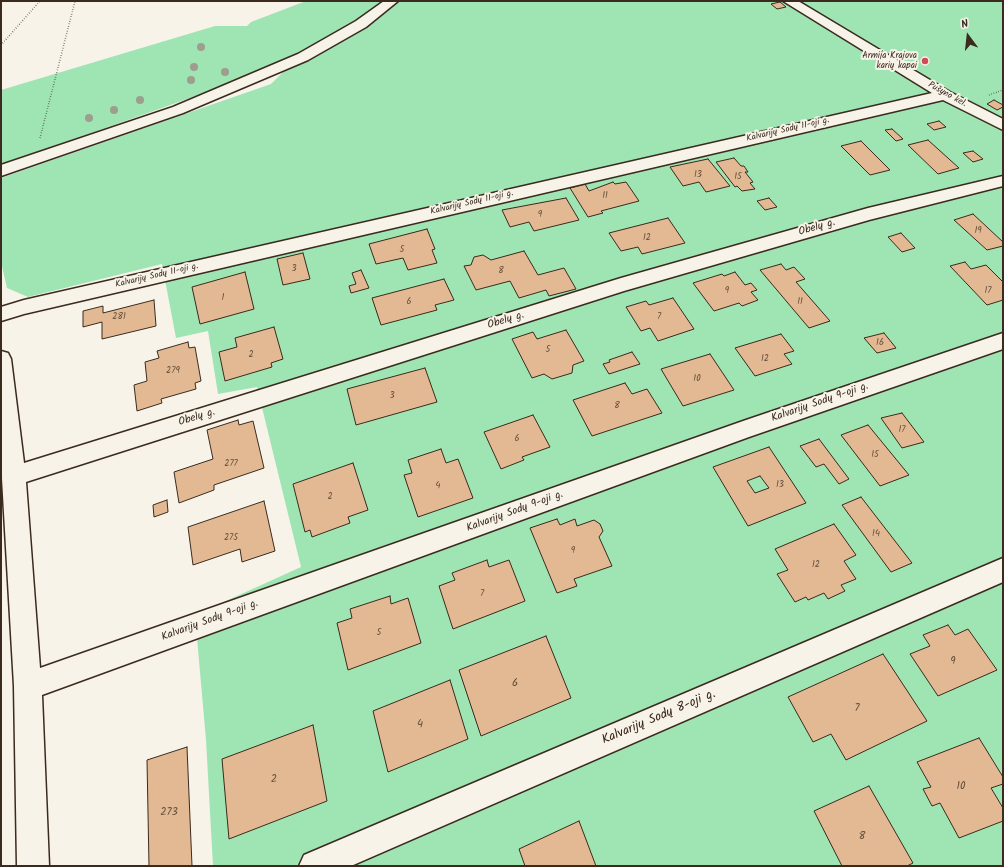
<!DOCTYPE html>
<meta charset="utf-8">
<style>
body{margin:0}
#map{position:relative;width:1004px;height:867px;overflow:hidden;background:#f7f3e8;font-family:Kalam,sans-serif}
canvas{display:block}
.frame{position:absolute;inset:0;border:2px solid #3b2a1e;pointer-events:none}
.north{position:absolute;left:948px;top:16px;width:40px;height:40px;-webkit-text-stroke:3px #f7f3e8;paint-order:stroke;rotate:345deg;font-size:11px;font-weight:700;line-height:16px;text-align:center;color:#3b2a1e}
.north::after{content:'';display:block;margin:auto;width:14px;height:18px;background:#3b2a1e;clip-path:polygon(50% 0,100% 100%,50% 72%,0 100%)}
</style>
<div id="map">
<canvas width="1004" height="867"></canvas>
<div class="frame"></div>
<div class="north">N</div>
</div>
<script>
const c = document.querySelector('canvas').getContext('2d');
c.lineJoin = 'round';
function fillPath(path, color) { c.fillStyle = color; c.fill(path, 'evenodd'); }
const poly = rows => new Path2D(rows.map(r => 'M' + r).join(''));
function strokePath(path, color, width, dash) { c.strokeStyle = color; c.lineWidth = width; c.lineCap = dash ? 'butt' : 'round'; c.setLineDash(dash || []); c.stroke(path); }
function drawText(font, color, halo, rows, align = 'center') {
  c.font = font + ' Kalam,sans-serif'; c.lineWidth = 4; c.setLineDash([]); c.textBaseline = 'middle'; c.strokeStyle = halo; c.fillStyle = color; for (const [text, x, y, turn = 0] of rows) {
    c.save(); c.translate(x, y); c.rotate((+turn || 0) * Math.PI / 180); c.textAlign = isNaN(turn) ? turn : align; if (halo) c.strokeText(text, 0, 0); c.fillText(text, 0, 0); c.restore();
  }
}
fillPath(poly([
 [306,1,1003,1,1003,866,213,866,206,740,195,615,301,567,257,387,218,394,208,331,176,338,162,264,28,297,7,288,1,262,1,178,271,84,283,72,272,69,1,165,1,90,215,26,247,26,251,22]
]), '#9fe5b3');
const building = poly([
 [780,2,786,7,777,9,771,4,780,2],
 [994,100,1003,105,1003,107,997,110,987,104,994,100],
 [939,121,946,127,934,130,927,124,939,121],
 [892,129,903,139,896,141,885,130,892,129],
 [928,140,959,168,938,174,908,145,928,140],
 [861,141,890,170,870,175,841,146,861,141],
 [973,151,983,159,973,162,963,153,973,151],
 [734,158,741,166,744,166,748,172,745,172,753,182,750,183,755,189,742,191,737,186,735,187,716,162,734,158],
 [708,159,730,186,706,192,699,182,683,186,670,167,708,159],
 [613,182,615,184,626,182,639,201,601,211,603,213,588,217,570,188,585,184,589,191,613,182],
 [566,198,579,220,534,231,529,222,510,227,502,210,566,198],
 [769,198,777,207,765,210,757,201,769,198],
 [973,214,1003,242,1003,246,987,250,954,220,973,214],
 [668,218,685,243,642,254,638,247,621,251,609,233,668,218],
 [427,229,435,249,432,250,437,263,408,270,403,258,376,264,369,244,427,229],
 [901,233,915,248,902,252,888,237,901,233],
 [524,251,538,275,564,268,576,289,549,296,546,290,519,298,510,281,476,290,464,266,471,265,474,257,483,255,491,260,524,251],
 [303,253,310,279,283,285,277,259,303,253],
 [965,262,971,269,986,265,1003,282,1003,300,987,305,950,266,965,262],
 [781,264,786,270,794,267,805,279,796,282,830,321,809,328,760,270,781,264],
 [361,270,369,288,351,293,349,286,356,284,352,273,361,270],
 [245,272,254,309,200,324,192,287,245,272],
 [735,272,745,285,751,283,757,290,751,292,758,300,742,306,739,303,714,311,693,283,722,274,724,276,735,272],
 [444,279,454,300,435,305,437,310,381,325,372,298,444,279],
 [673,298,694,329,658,341,650,328,641,331,626,307,646,301,649,305,673,298],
 [154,300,156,326,102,339,102,322,83,327,83,311,103,306,103,313,154,300],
 [274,327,283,359,271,363,272,367,225,381,219,352,237,347,235,338,274,327],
 [566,330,584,361,573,365,572,373,552,379,544,374,532,378,512,339,533,332,537,339,566,330],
 [884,333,896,348,877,353,864,338,884,333],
 [781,334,794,351,784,354,792,364,755,376,735,348,781,334],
 [188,342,189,348,195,347,201,381,195,383,196,389,161,399,162,403,137,411,134,385,147,381,145,362,159,358,157,351,188,342],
 [632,352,640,364,609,374,603,364,610,362,609,360,632,352],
 [710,354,734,390,683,406,661,369,710,354],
 [425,368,437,402,356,425,347,389,425,368],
 [625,383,632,394,647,389,662,413,592,436,573,400,625,383],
 [902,413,924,442,902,448,881,418,902,413],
 [533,415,550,447,522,457,524,460,501,469,484,432,533,415],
 [238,420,239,425,253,421,264,468,214,485,214,490,179,503,174,472,213,459,207,430,238,420],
 [868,425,909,475,880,486,841,435,868,425],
 [819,439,849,479,839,484,824,464,816,467,800,446,819,439],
 [769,447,806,503,748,526,713,467,769,447],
 [760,476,769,488,755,493,747,481,760,476],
 [441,449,446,463,458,459,473,498,418,517,404,475,412,473,408,460,441,449],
 [353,463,368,510,348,517,350,523,312,537,310,530,305,532,293,484,353,463],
 [861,497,912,563,891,572,842,505,861,497],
 [167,500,168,512,154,517,153,505,167,500],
 [264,501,275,551,242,562,240,549,193,565,188,527,264,501],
 [557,519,560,525,575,519,577,526,594,520,600,524,603,531,599,537,612,566,574,579,577,586,557,593,530,528,557,519],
 [834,524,856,555,844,561,856,579,841,585,845,591,828,599,824,593,808,600,806,597,795,602,777,574,788,570,775,549,834,524],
 [487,560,489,567,509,560,525,601,453,629,439,586,455,580,452,573,487,560],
 [390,596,391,604,408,598,421,643,348,670,337,623,352,618,350,609,390,596],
 [948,625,955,635,968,629,997,670,938,696,910,654,930,646,923,635,948,625],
 [546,636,571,698,481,736,459,670,546,636],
 [883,654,927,721,846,760,831,734,813,742,788,697,883,654],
 [450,680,468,739,388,772,373,711,450,680],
 [313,725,327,801,229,839,222,759,313,725],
 [979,738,1003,777,1003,784,991,788,1003,808,1003,821,959,838,940,803,932,806,923,789,931,787,917,762,979,738],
 [187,747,192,866,149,866,147,760,187,747],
 [869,786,913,863,907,866,842,866,814,811,869,786],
 [579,821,596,866,525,866,519,849,579,821]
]);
fillPath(building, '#e2b992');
strokePath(building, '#3b2a1e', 1);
const street = poly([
 [384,1,398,1,366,27,308,60,183,113,1,176,1,165,173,107,298,54,356,21,384,1],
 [783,1,798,1,950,92,1003,119,1003,130,943,100,24,314,1,321,1,307,24,300,932,93,783,1],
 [1003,176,1003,186,869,220,624,291,26,482,40,668,746,420,1003,333,1003,349,749,437,42,695,49,866,17,866,14,686,1,461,1,351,8,353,11,359,24,463,621,278,868,208,1003,176],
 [1003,558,1003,582,351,866,299,866,304,855,1003,558]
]);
strokePath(street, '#3b2a1e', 3);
strokePath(poly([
 [1,45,40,1],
 [989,95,1003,90],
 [40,138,75,1]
]), '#3b2a1e', 1.5, [0.5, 2]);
fillPath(street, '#f7f3e8');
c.fillStyle = '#9d9e8d';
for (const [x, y] of [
 [201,47],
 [194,67],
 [225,72],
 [191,80],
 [140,100],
 [114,110],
 [89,118]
]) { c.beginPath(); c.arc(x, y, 4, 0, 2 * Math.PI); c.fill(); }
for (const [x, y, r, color] of [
 [925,61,4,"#d1495b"]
]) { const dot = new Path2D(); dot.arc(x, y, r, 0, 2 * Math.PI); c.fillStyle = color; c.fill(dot); strokePath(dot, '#f7f3e8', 1.5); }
drawText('9px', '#3b2a1e', '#f7f3e8', [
 ["Armija Krajova",917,56],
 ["karių kapai",917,66]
], 'right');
drawText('9px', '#3b2a1e', '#f7f3e8', [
 ["Pušyno kel.",947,95,29],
 ["Kalvarijų Sodų 11-oji g.",788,130,-13],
 ["Kalvarijų Sodų 11-oji g.",472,203,-13],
 ["Kalvarijų Sodų 11-oji g.",157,276,-13]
]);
drawText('9px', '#654e3b', null, [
 ["13",698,175],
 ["15",738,177],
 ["11",605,196],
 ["9",540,215],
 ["19",978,231],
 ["12",647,238],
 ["5",402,250],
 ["3",294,269],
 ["8",501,271],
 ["9",727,291],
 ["17",988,291],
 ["1",223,298],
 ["6",409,302],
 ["11",800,302],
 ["281",119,317],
 ["7",659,317],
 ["16",880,343],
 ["5",548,350],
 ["2",251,355],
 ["12",765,359],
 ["279",173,371],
 ["10",697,379],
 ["3",392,396],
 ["8",617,406],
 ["17",902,430],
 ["6",517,439],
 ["15",875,455],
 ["277",231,464],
 ["13",780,485],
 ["4",438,486],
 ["2",330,497],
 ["14",876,534],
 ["275",231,538],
 ["9",573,551],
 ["12",816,565],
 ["7",482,594],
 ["5",379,633]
]);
drawText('11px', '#3b2a1e', '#f7f3e8', [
 ["Obelų g.",817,228,-16],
 ["Obelų g.",506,321,-17],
 ["Kalvarijų Sodų 9-oji g.",820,403,-19],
 ["Obelų g.",197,418,-17],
 ["Kalvarijų Sodų 9-oji g.",515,512,-20],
 ["Kalvarijų Sodų 9-oji g.",210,621,-20]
]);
drawText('11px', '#654e3b', null, [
 ["9",953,662],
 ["6",515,684],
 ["7",857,709],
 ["4",420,725],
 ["2",274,780],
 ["10",961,787],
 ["273",169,813],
 ["8",862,837]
]);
drawText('13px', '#3b2a1e', '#f7f3e8', [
 ["Kalvarijų Sodų 8-oji g.",659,718,-23]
]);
</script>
